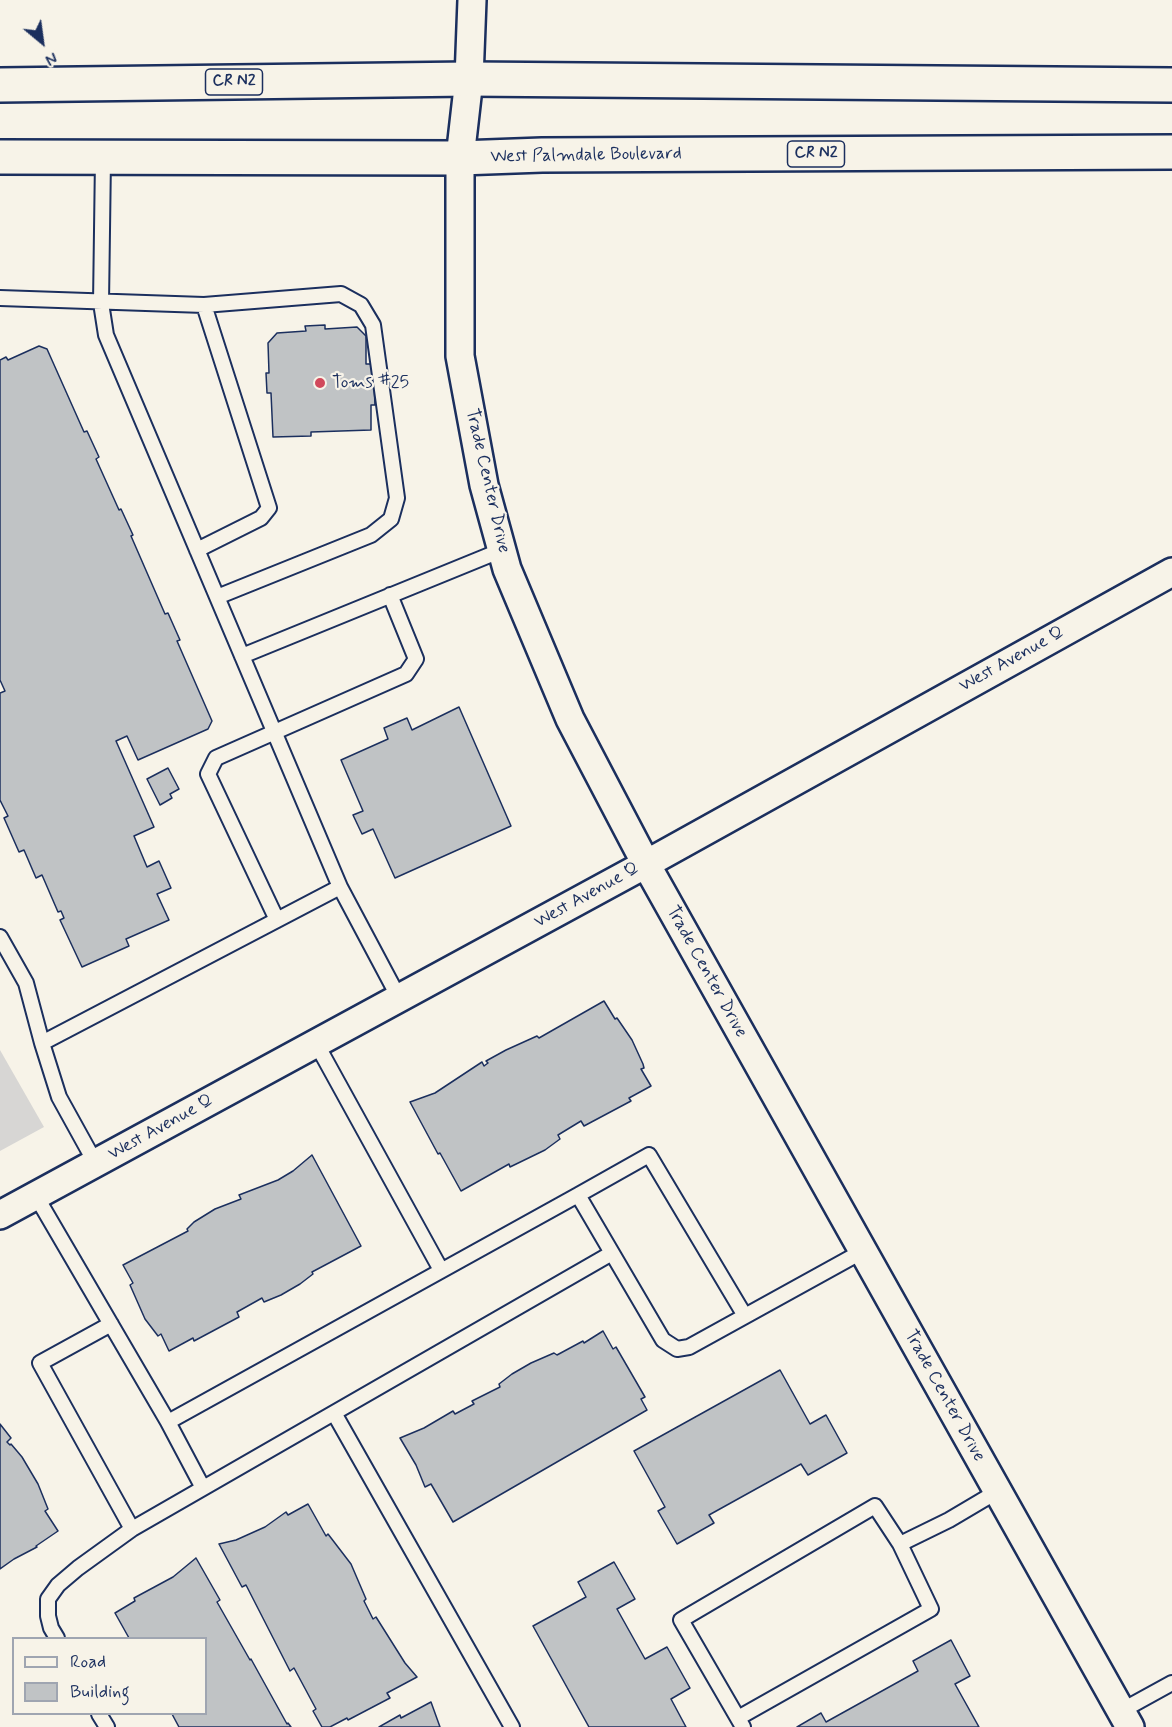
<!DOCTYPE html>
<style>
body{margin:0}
#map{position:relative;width:1172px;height:1727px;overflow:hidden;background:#f7f3e8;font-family:Mynerve,sans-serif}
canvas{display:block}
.legend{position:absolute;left:12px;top:1637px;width:195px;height:78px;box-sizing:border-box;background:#f7f3e8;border:2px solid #9fa5b1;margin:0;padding:8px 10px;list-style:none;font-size:18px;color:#1b2f5e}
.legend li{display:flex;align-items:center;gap:12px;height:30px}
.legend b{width:30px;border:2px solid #9fa5b1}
.north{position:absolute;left:12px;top:12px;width:60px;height:60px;-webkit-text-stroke:4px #f7f3e8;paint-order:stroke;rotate:151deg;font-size:16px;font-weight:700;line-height:24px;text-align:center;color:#1b2f5e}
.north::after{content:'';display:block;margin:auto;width:21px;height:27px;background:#1b2f5e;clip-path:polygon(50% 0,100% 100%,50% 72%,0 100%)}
</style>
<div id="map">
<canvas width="1172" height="1727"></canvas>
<ul class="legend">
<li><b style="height:8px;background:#f7f3e8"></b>Road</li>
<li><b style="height:16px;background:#c0c3c5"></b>Building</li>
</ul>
<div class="north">N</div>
</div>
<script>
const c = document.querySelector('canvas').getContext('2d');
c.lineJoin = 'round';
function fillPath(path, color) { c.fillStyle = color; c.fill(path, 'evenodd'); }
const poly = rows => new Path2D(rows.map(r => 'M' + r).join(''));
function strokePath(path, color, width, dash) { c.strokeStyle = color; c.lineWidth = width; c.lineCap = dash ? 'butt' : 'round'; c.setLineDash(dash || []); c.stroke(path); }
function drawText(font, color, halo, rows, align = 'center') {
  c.font = font + ' Mynerve,sans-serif'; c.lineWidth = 4.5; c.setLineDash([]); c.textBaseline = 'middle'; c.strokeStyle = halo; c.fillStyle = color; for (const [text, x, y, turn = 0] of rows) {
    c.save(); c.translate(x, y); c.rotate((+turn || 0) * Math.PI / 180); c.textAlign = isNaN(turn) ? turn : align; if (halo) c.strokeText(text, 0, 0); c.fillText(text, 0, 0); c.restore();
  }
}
fillPath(poly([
 [0,1050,44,1127,0,1151]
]), '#d7d6d4');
const building = poly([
 [325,325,325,329,357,327,366,336,366,364,373,364,375,405,371,405,371,430,311,432,311,436,273,437,271,393,267,393,266,373,269,373,268,343,277,333,306,331,305,326,325,325],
 [39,346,47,349,84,432,87,431,99,457,96,459,119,510,121,509,133,535,131,536,165,614,168,613,180,640,177,641,212,721,208,729,138,760,127,736,116,741,154,827,134,836,147,867,159,861,171,888,157,894,169,920,126,939,129,946,82,967,60,920,64,918,61,911,58,912,42,875,36,878,24,850,19,852,4,818,8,816,0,800,0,693,5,691,0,680,0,360,6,357,8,360,39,346],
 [459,707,511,826,395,878,373,829,362,834,353,815,363,811,341,760,388,739,384,728,407,718,412,730,459,707],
 [168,768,179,789,170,794,172,798,160,805,147,779,168,768],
 [604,1001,615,1019,617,1018,632,1040,643,1064,644,1068,641,1069,651,1086,629,1098,631,1101,584,1126,581,1121,558,1135,560,1139,545,1150,510,1167,509,1164,461,1191,440,1153,438,1154,410,1102,435,1093,482,1062,484,1066,488,1063,486,1061,506,1050,537,1036,539,1038,604,1001],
 [312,1155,361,1246,312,1272,313,1274,300,1284,281,1295,264,1302,262,1298,237,1312,239,1317,194,1341,193,1338,169,1351,161,1334,158,1336,145,1319,130,1285,133,1283,123,1265,188,1231,187,1229,194,1222,215,1209,241,1199,239,1195,278,1180,293,1171,312,1155],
 [603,1331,613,1349,616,1347,645,1397,641,1399,647,1410,453,1522,431,1484,425,1487,416,1465,400,1438,424,1428,453,1411,455,1414,474,1404,472,1401,500,1387,499,1384,512,1374,531,1363,554,1353,557,1355,583,1341,584,1343,603,1331],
 [780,1370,810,1424,826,1415,847,1453,808,1475,801,1464,709,1515,714,1523,677,1544,658,1511,665,1507,634,1451,780,1370],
 [0,1424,11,1438,7,1442,10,1445,11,1444,22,1457,38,1484,48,1509,45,1511,58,1531,36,1546,37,1547,14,1559,0,1569,0,1424],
 [308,1504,326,1536,328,1534,351,1564,366,1599,364,1601,373,1619,376,1617,405,1663,417,1677,387,1693,390,1698,348,1720,347,1718,330,1727,322,1727,313,1711,316,1709,294,1668,290,1671,246,1585,242,1587,219,1544,236,1540,265,1527,286,1512,288,1515,308,1504],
 [196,1558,220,1600,217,1602,250,1660,251,1659,287,1724,288,1723,291,1727,179,1727,172,1714,206,1714,206,1638,129,1638,115,1613,135,1601,134,1598,173,1577,196,1558],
 [614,1562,635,1599,617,1609,645,1659,667,1647,690,1688,671,1699,686,1727,589,1727,533,1626,586,1597,578,1582,614,1562],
 [951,1640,970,1676,955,1684,979,1727,797,1727,821,1713,826,1722,918,1671,913,1661,951,1640],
 [431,1702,440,1727,379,1727,400,1715,401,1718,431,1702]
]);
fillPath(building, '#c0c3c5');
strokePath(building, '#1b2f5e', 1.5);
const lane = poly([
 [103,158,101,303,106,335,340,887,399,998],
 [0,298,204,305,269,508,261,518,197,550],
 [204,305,341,294,361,305,373,325,397,498,391,519,371,535,217,597],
 [242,656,502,550],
 [277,920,208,774,216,758,406,674,416,659,390,595],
 [0,937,26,983,42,1043,59,1097,96,1164],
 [42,1043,340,887],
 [316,1043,441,1270],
 [36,1196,168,1422,578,1195],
 [745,1316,649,1155,578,1195,663,1340,677,1349,689,1347,863,1251],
 [111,1324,40,1363,132,1529,612,1253],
 [334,1413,512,1727],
 [168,1422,203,1488],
 [900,1544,949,1520,998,1491],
 [57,1638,51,1628,48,1616,48,1599,58,1585,78,1568,132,1529],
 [1121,1711,1172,1683],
 [99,1714,107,1727],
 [738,1718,931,1609,900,1544,875,1506,681,1620,743,1727]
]);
const street = poly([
 [472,0,469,79,460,158,460,356,484,485,507,569,570,719,646,864,1130,1727],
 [0,1215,646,864,1172,572]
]);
const primary = poly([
 [0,85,469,79,1172,85],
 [0,157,460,158,542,155,1172,152]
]);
strokePath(lane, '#1b2f5e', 18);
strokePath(street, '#1b2f5e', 32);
strokePath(primary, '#1b2f5e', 38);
strokePath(lane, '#f7f3e8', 14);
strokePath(street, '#f7f3e8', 27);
strokePath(primary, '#f7f3e8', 33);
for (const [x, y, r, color] of [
 [320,383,6,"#d1495b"]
]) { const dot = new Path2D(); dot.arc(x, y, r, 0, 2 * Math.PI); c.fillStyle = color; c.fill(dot); strokePath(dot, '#f7f3e8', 2); }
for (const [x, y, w] of [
 [234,82,57],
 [816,154,57]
]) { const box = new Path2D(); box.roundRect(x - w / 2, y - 13, w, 26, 4.5); c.fillStyle = '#f7f3e8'; c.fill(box); strokePath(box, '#1b2f5e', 1.5); }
drawText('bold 16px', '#1b2f5e', null, [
 ["CR N2",234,82],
 ["CR N2",816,154]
]);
drawText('18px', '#1b2f5e', '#f7f3e8', [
 ["West Palmdale Boulevard",586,156,-1],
 ["Trade Center Drive",487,481,77],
 ["West Avenue Q",1012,660,-29],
 ["West Avenue Q",587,896,-29],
 ["Trade Center Drive",706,972,61],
 ["West Avenue Q",161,1128,-29],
 ["Trade Center Drive",944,1396,61]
]);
drawText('18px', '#1b2f5e', '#f7f3e8', [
 ["Toms #25",332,383]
], 'left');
</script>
